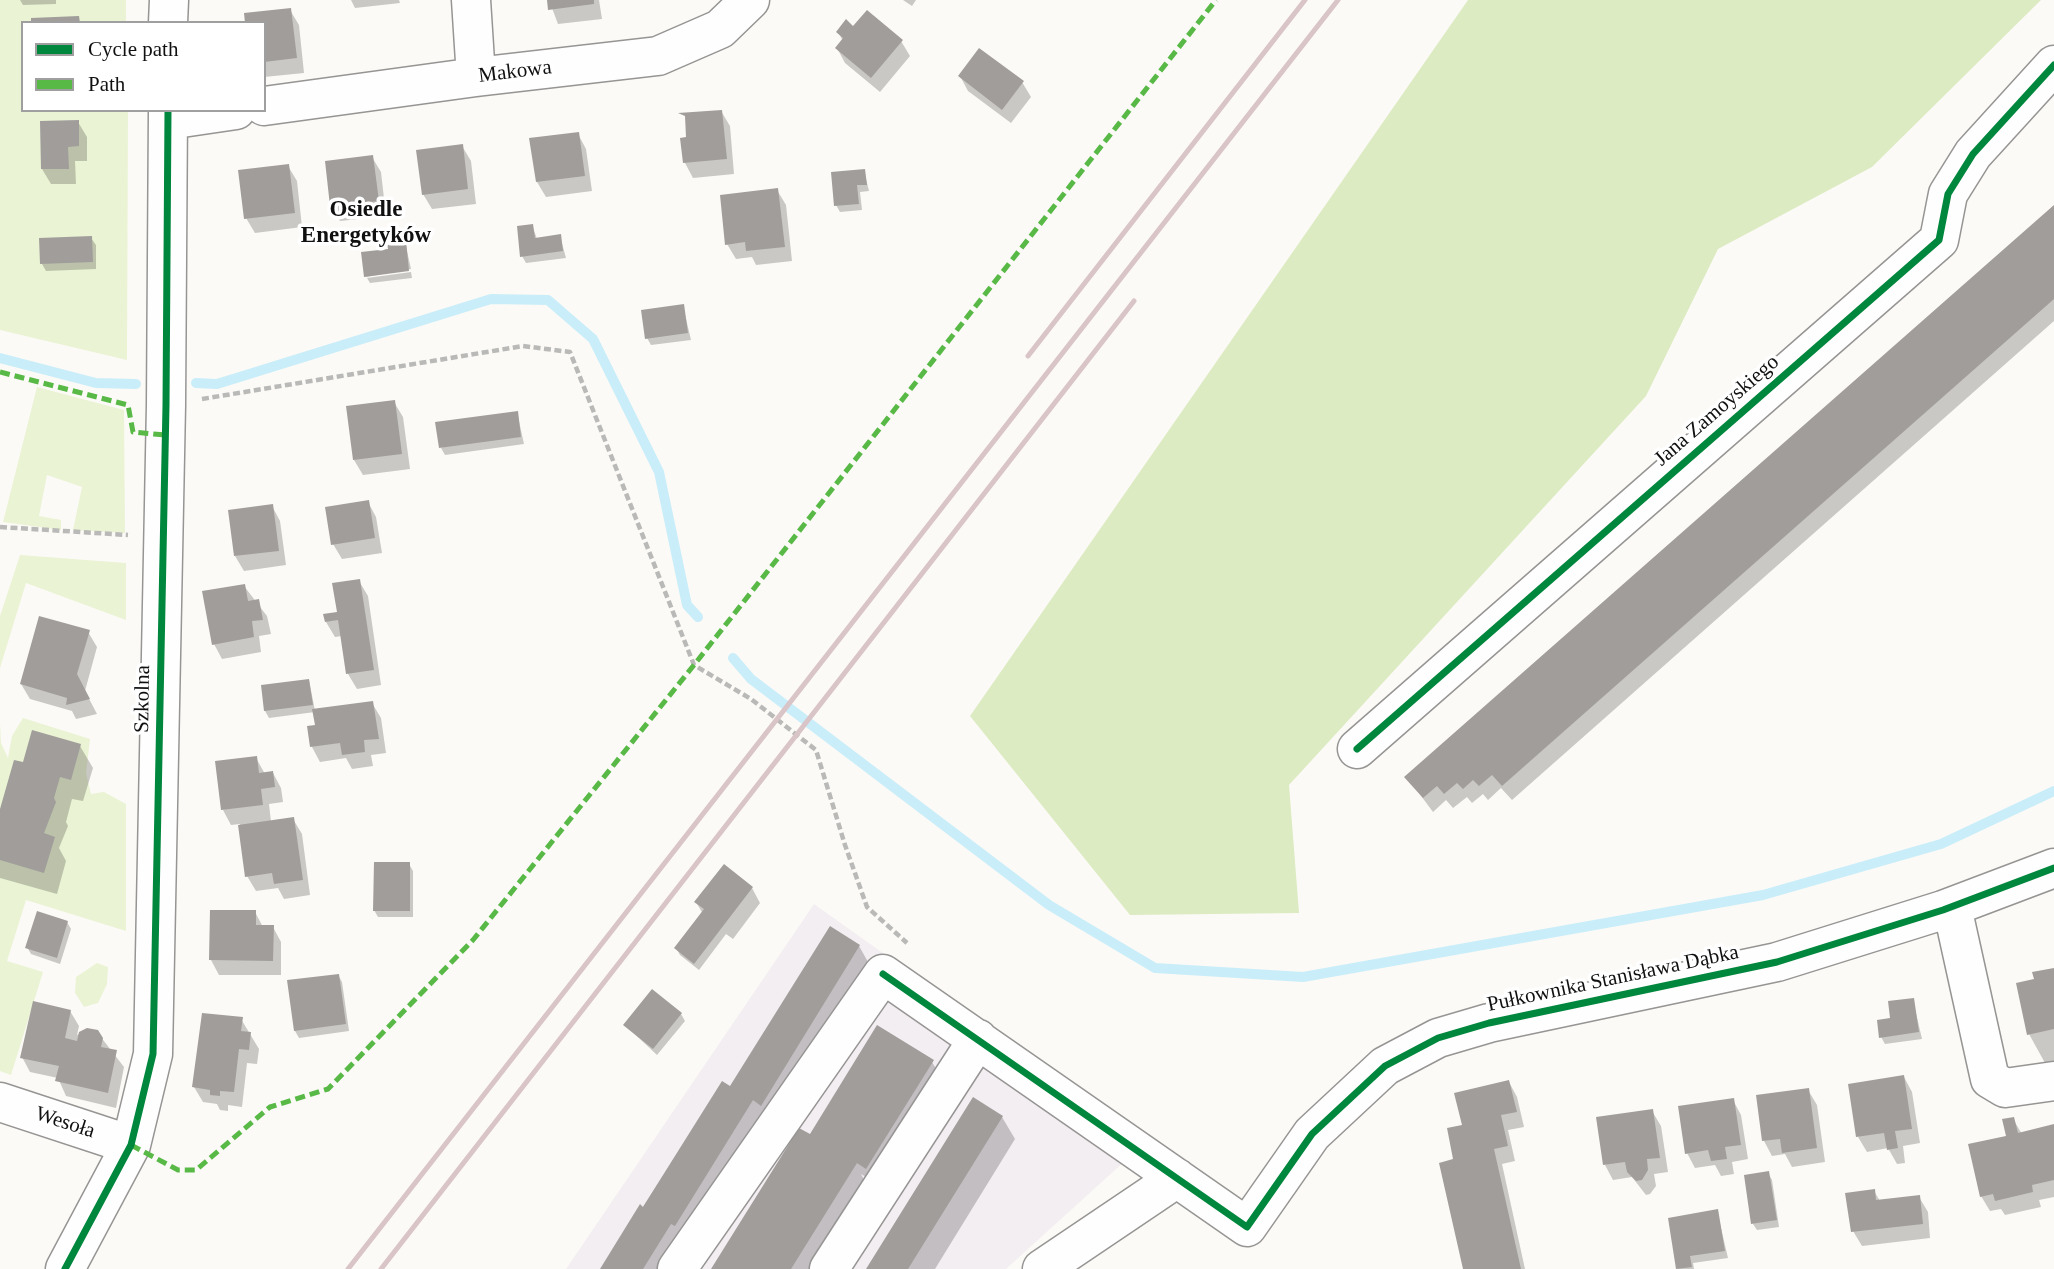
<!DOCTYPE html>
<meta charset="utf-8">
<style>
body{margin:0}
#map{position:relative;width:2054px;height:1269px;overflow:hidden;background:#fcfaf6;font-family:"Times New Roman",serif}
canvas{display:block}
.legend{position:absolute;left:21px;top:21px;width:245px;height:91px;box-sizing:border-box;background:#fff;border:2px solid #9f9f9f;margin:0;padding:9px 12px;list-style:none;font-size:21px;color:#101010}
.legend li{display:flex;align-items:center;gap:14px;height:35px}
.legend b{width:35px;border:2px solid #9f9f9f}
</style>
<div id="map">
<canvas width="2054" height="1269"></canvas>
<ul class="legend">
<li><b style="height:9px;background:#00873e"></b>Cycle path</li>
<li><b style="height:9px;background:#58b947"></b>Path</li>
</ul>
</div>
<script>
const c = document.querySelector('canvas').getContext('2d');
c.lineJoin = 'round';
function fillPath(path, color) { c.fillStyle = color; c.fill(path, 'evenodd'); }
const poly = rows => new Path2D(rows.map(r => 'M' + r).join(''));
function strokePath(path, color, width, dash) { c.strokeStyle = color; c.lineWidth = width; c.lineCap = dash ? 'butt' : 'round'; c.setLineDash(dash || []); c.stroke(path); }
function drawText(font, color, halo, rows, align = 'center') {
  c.font = font + ' "Times New Roman",serif'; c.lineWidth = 7; c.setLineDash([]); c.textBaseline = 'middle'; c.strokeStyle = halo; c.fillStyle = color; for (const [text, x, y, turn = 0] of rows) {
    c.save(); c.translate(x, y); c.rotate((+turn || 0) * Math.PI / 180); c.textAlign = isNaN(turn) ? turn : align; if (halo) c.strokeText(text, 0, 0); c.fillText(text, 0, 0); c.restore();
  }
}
fillPath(poly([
 [814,904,1147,1141,1006,1269,566,1269]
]), '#f3eef2');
fillPath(poly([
 [0,0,126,0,126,23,23,23,23,110,128,110,127,360,0,330],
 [37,387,124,410,125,533,73,530,82,487,47,475,39,516,61,520,61,530,3,522],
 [20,555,126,563,126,620,26,583,0,668,0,616],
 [23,718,90,739,86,773,91,794,104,792,126,804,126,931,26,900,7,961,43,972,11,1075,0,1071,0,723,1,743,8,758,12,736],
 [97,963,108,967,107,984,98,1003,84,1007,75,993,76,977]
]), '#eaf3d4');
fillPath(poly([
 [1468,0,2041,0,1872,167,1718,249,1646,396,1289,785,1299,913,1130,915,970,716]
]), '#dcebc2');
fillPath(poly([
 [20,0,56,0,56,4,23,5],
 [351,0,399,0,400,3,355,8],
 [549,0,599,0,602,19,558,24],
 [903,0,916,0,912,6],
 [290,10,299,25,304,73,264,77,264,23],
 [853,28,901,41,910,56,880,92,845,63,837,48,843,41,838,32],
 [960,76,1022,82,1031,97,1011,123,968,91],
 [721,111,730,126,734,174,693,178,685,163,688,139],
 [78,122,87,137,87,161,75,161,76,184,51,184,42,169],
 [578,134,586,149,592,191,546,197,537,182,531,140],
 [462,146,471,161,476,204,432,209,423,194],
 [372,157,381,172,386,216,340,221,332,206],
 [288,166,297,181,302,227,255,233,246,218],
 [864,171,869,191,860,192,862,210,840,212,836,205],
 [777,190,786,205,792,261,756,265,752,257,736,259,727,244],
 [2054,207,2054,321,1512,800,1501,788,1488,800,1483,794,1472,803,1467,797,1453,808,1446,800,1433,812,1407,777],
 [532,225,537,239,560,236,566,258,526,263,522,256],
 [91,238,96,245,96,269,46,271,42,264],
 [405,242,411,269,366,277,363,254,390,251],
 [411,272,412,278,370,283,367,278],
 [683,306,691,340,651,345,647,338],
 [394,402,403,417,410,469,363,475,354,460],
 [517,412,524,444,445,455,441,448],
 [368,502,376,517,382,553,342,559,333,544],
 [272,506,280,521,286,565,244,571,235,556],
 [359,581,368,596,381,685,357,689,348,674,342,636,335,637,326,622,339,614],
 [244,586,267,616,271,634,259,636,261,652,222,659,214,644],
 [88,632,97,647,85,691,97,714,76,719,72,711,30,699,21,684],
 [309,680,315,711,372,703,381,718,386,753,371,755,373,766,352,769,346,758,320,762,312,747,317,727,315,712,269,718,265,711,263,686],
 [80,746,93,768,83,801,72,799,66,822,68,826,59,848,66,861,57,894,0,878,0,815,24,765],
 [256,758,265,774,273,773,281,788,283,802,269,804,271,822,293,819,302,834,310,895,284,899,278,888,256,891,247,876,240,824,231,825,223,810],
 [409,864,413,871,413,917,378,917,374,910],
 [752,888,760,903,733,939,726,934,699,970,680,955,676,948,703,914,696,902],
 [255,912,263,927,273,927,281,942,281,975,219,975,211,960],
 [67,922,71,929,60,964,31,954,27,947],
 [859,946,872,969,660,1269,603,1269,722,1084,731,1089],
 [2054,969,2054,1061,2045,1063,2029,1034,2036,980],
 [338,975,342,982,349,1031,299,1038,295,1031,289,982],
 [1913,1000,1922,1039,1885,1044,1881,1037,1892,1019],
 [70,1011,79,1026,77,1035,87,1029,97,1032,124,1067,116,1108,66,1096,58,1078,30,1072,22,1057],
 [681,1014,685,1021,657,1055,625,1025],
 [241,1019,259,1049,257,1064,247,1063,242,1107,228,1105,228,1111,220,1110,217,1104,203,1102,194,1087],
 [932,1062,941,1077,875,1183,861,1174,868,1187,817,1269,713,1269,815,1140],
 [1904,1077,1912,1092,1920,1143,1903,1146,1905,1163,1897,1164,1888,1148,1867,1152,1858,1137],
 [1509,1082,1517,1097,1524,1127,1508,1130,1515,1161,1502,1164,1525,1269,1464,1269,1455,1161,1464,1126],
 [1808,1090,1817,1105,1825,1162,1792,1167,1785,1154,1772,1156,1764,1141],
 [1733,1100,1741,1115,1748,1159,1732,1162,1734,1174,1721,1176,1715,1165,1695,1168,1687,1153],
 [1652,1111,1661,1126,1668,1172,1654,1174,1656,1186,1650,1194,1646,1195,1632,1177,1613,1180,1605,1165],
 [1002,1117,1015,1139,935,1269,869,1269],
 [2013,1119,2022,1134,2054,1126,2054,1197,2039,1200,2041,1207,2005,1215,2001,1209,1990,1211,1981,1196],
 [1768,1173,1772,1180,1779,1227,1757,1230,1753,1224],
 [1874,1191,1880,1201,1919,1197,1928,1212,1930,1238,1862,1246,1853,1231],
 [1717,1211,1728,1258,1693,1263,1694,1269,1678,1269,1670,1219]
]), '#0003');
strokePath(poly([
 [0,358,96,383,136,384],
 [196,383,217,384,491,299,548,300,593,339,659,472,687,605,698,617],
 [733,658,751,679,1049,905,1155,968,1303,977,1763,895,1941,844,2054,791]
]), '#caeef9', 10);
fillPath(poly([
 [547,0,594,0,594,4,548,10],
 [291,8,297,58,264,62,264,23,245,23,244,13],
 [867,10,903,40,871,78,835,48,843,38,836,32,846,19,853,26],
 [79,16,80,23,31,23,31,18],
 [979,48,1024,81,1002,110,958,76],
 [722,110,727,159,683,163,680,138,686,137,685,116,678,113],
 [79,120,79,146,68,147,69,169,41,169,40,121],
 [579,132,585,176,536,182,529,138],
 [463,144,468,189,422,195,416,150],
 [373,155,379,201,330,206,325,161],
 [289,164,295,213,244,219,238,170],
 [865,169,867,185,857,185,859,204,834,206,831,172],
 [778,188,785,247,746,251,745,242,725,245,720,195],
 [2054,205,2054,299,1502,786,1492,775,1479,786,1473,780,1463,789,1457,783,1444,794,1437,786,1423,798,1404,777],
 [533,224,535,238,561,234,563,251,520,257,517,226],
 [92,236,93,262,40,264,39,238],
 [406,240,409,271,364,277,361,252,388,249,387,242],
 [684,304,688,333,645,339,641,310],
 [395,400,402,454,353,460,346,406],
 [518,411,521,437,439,448,435,422],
 [369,500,375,538,331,545,325,507],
 [273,504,279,551,234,556,228,510],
 [360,579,374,670,346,674,338,620,325,622,323,614,337,612,332,583],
 [245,584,248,601,259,599,263,620,252,621,254,637,212,645,202,591],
 [39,616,90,630,77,674,90,699,66,705,67,698,20,684],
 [309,679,313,705,264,711,261,685],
 [373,701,379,739,364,740,365,752,342,755,340,743,310,747,307,726,315,725,312,709],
 [32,730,81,744,71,780,60,777,54,798,56,802,44,833,55,837,44,873,0,860,0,809,14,760,23,762],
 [257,756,259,773,273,771,275,787,261,789,263,805,221,810,215,761],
 [294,817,303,880,274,884,272,873,245,877,238,825],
 [374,862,410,862,410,911,373,911],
 [724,864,753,887,694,964,674,948,704,909,694,902],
 [210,910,256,910,256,925,274,925,273,961,209,960],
 [37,911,68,921,57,958,25,948],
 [830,926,860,945,761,1106,753,1100,675,1226,671,1224,643,1269,600,1269,640,1204,643,1207,722,1081,730,1086],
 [2054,968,2054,1029,2027,1035,2016,983,2034,979,2032,972],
 [339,974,346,1024,294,1031,287,980],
 [652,989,682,1013,653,1049,623,1025],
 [1914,998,1919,1032,1879,1038,1877,1020,1890,1018,1888,1001],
 [33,1001,71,1010,65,1038,77,1041,79,1032,87,1028,98,1030,103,1038,101,1047,117,1050,108,1093,55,1081,59,1066,20,1058],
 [202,1013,243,1017,241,1031,251,1032,249,1050,239,1049,234,1092,220,1091,220,1096,210,1095,210,1090,192,1087],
 [877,1025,934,1060,866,1169,857,1163,791,1269,711,1269,799,1128,810,1134],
 [1904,1075,1912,1129,1895,1131,1898,1148,1887,1150,1884,1133,1856,1137,1848,1084],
 [1509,1080,1517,1112,1501,1115,1508,1146,1494,1149,1521,1269,1463,1269,1439,1163,1453,1159,1447,1128,1462,1125,1454,1093],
 [1809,1088,1817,1148,1782,1153,1780,1139,1762,1141,1756,1095],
 [973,1097,1003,1116,908,1269,866,1269],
 [1734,1098,1741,1145,1725,1147,1727,1159,1711,1161,1708,1150,1685,1154,1678,1106],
 [1653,1109,1660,1158,1647,1159,1648,1170,1642,1180,1636,1181,1627,1172,1625,1162,1603,1165,1596,1117],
 [2014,1117,2018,1133,2054,1124,2054,1180,2032,1185,2033,1192,1995,1201,1993,1194,1980,1197,1968,1144,2006,1136,2002,1119],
 [1769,1171,1777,1220,1751,1224,1744,1175],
 [1875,1189,1876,1200,1920,1195,1923,1224,1851,1232,1845,1193],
 [1718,1209,1725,1251,1690,1256,1692,1267,1676,1269,1668,1218]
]), '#a09d9b');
const minor = poly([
 [471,0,476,77],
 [168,23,169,0],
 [264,106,476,77,658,56,720,29,750,0],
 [168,120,236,110],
 [1357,749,1939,240,1948,194,1973,154,2054,65],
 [1952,907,1990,1079,2005,1088,2054,1081],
 [0,1102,131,1145],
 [65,1269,131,1145,153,1054,166,405,168,110],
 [677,1269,883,974,1247,1227,1312,1134,1385,1066,1438,1038,1489,1023,1777,962,1943,910,2054,868],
 [829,1269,978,1039],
 [1042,1269,1177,1178]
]);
strokePath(minor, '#969594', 41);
strokePath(poly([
 [202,399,523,346,570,352,694,665,751,699,816,750,845,845,867,907,907,943],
 [0,527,128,535]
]), '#b9b9b8', 4.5, [7, 3.5]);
strokePath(minor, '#fffefe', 38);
strokePath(poly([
 [1028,356,1305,0],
 [348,1269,1338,0],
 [381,1269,1134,301]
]), '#d9c4c8', 5);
strokePath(poly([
 [0,372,128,405,133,432,165,435],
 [131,1145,178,1170,196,1170,270,1107,328,1089,473,940,694,665,1216,0]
]), '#58b947', 5, [10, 5]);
strokePath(poly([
 [1357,749,1939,240,1948,194,1973,154,2054,65],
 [883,974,1247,1227,1312,1134,1385,1066,1438,1038,1489,1023,1777,962,1943,910,2054,868],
 [65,1269,131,1145,153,1054,166,405,168,110]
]), '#00873e', 7);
drawText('21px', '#101010', '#fff', [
 ["Makowa",515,72,-7],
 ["Jana Zamoyskiego",1717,411,-41],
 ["Szkolna",143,699,-89],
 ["Pułkownika Stanisława Dąbka",1613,979,-12],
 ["Wesoła",65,1123,18]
]);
drawText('bold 23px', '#101010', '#fff', [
 ["Osiedle",366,210],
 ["Energetyków",366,236]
]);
</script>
